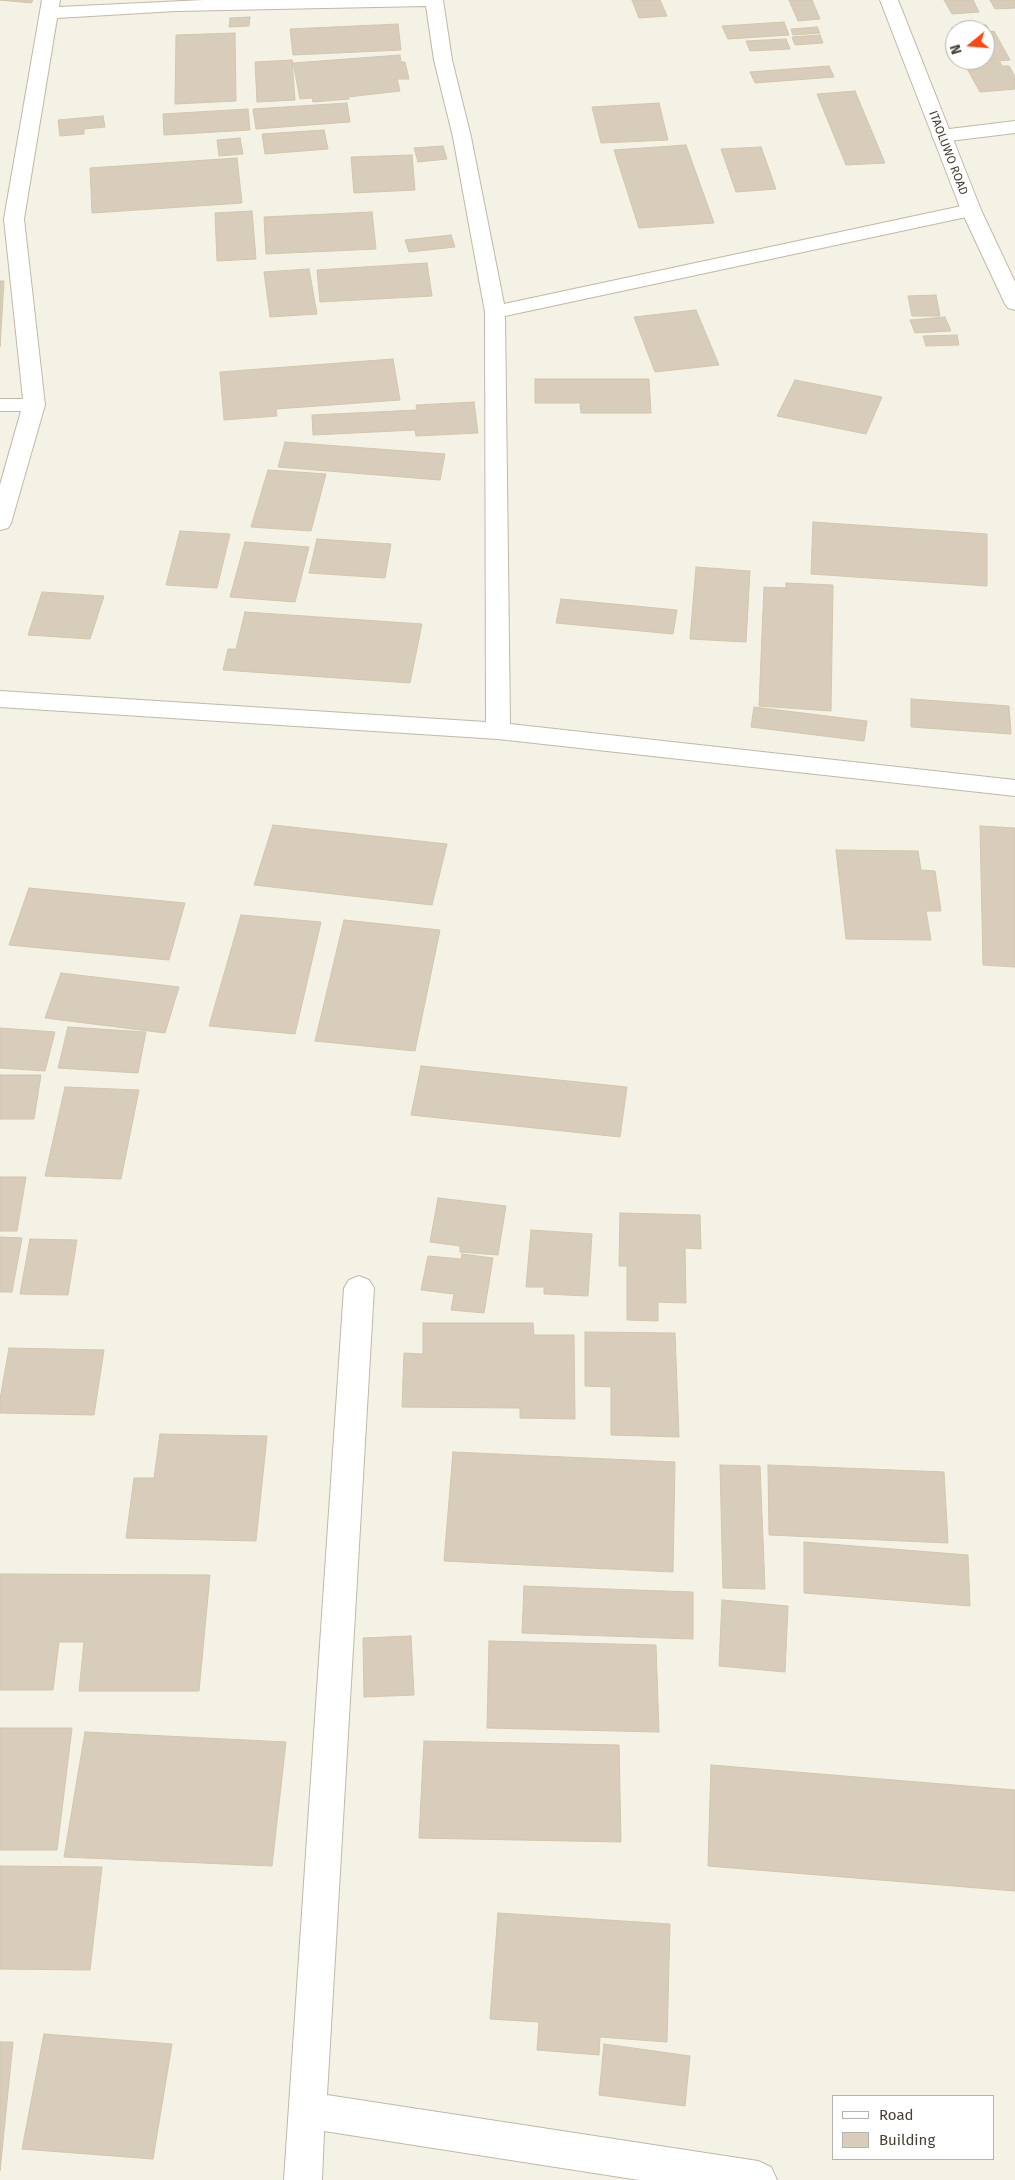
<!DOCTYPE html>
<style>
body{margin:0}
#map{position:relative;width:1015px;height:2180px;overflow:hidden;background:#f4f1e5;font-family:"Fira Sans",sans-serif}
canvas{display:block}
.legend{position:absolute;left:832px;top:2095px;width:162px;height:65px;box-sizing:border-box;background:#fff;border:1px solid #b5b3ae;margin:0;padding:6px 9px;list-style:none;font-size:15px;color:#474134}
.legend li{display:flex;align-items:center;gap:10px;height:25px}
.legend b{width:25px;border:1px solid #b5b3ae}
.north{position:absolute;left:945px;top:20px;width:50px;height:50px;box-sizing:border-box;background:#fff;border:1px solid #b5b3ae;border-radius:50%;rotate:253deg;font-size:14px;font-weight:700;line-height:20px;text-align:center;color:#474134}
.north::after{content:'';display:block;margin:auto;width:18px;height:22px;background:#ff4511;clip-path:polygon(50% 0,100% 100%,50% 72%,0 100%)}
</style>
<div id="map">
<canvas width="1015" height="2180"></canvas>
<ul class="legend">
<li><b style="height:6px;background:#fff"></b>Road</li>
<li><b style="height:14px;background:#d7cdba"></b>Building</li>
</ul>
<div class="north">N</div>
</div>
<script>
const c = document.querySelector('canvas').getContext('2d');
c.lineJoin = 'round';
function fillPath(path, color) { c.fillStyle = color; c.fill(path, 'evenodd'); }
const poly = rows => new Path2D(rows.map(r => 'M' + r).join(''));
function strokePath(path, color, width, dash) { c.strokeStyle = color; c.lineWidth = width; c.lineCap = dash ? 'butt' : 'round'; c.setLineDash(dash || []); c.stroke(path); }
function drawText(font, color, halo, rows, align = 'center') {
  c.font = font + ' "Fira Sans",sans-serif'; c.lineWidth = 5; c.setLineDash([]); c.textBaseline = 'middle'; c.strokeStyle = halo; c.fillStyle = color; for (const [text, x, y, turn = 0] of rows) {
    c.save(); c.translate(x, y); c.rotate((+turn || 0) * Math.PI / 180); c.textAlign = isNaN(turn) ? turn : align; if (halo) c.strokeText(text, 0, 0); c.fillText(text, 0, 0); c.restore();
  }
}
const building = poly([
 [0,0,33,0,31,3,0,0],
 [632,0,660,0,667,16,639,18,632,0],
 [789,0,812,0,820,19,798,21,789,0],
 [944,0,973,0,979,12,952,14,944,0],
 [990,0,1015,0,1015,8,995,9,990,0],
 [250,17,249,26,229,27,230,18,250,17],
 [784,22,789,35,728,39,722,26,784,22],
 [398,24,401,50,293,55,290,29,398,24],
 [986,25,990,32,994,31,1010,60,970,63,968,60,985,60,985,30,955,30,955,36,951,28,986,25],
 [817,27,820,33,793,35,791,29,817,27],
 [235,33,236,101,175,104,176,35,235,33],
 [820,35,823,43,795,45,792,37,820,35],
 [786,39,790,49,750,51,746,41,786,39],
 [400,55,401,62,405,62,409,79,397,79,400,91,348,97,349,99,313,102,312,98,300,99,293,63,400,55],
 [292,60,295,100,257,102,255,62,292,60],
 [1000,62,1002,66,1009,66,1015,77,1015,89,980,92,965,65,1000,62],
 [829,66,834,77,755,83,750,72,829,66],
 [855,91,885,163,846,165,817,94,855,91],
 [347,103,350,122,256,129,253,109,347,103],
 [659,103,668,140,601,143,592,107,659,103],
 [248,109,250,130,164,135,163,114,248,109],
 [103,116,105,127,84,129,84,134,60,136,58,120,103,116],
 [324,130,328,149,265,154,262,134,324,130],
 [240,138,243,154,219,156,217,140,240,138],
 [686,145,714,223,639,228,614,150,686,145],
 [443,146,447,159,418,162,414,148,443,146],
 [761,147,776,189,736,192,721,149,761,147],
 [412,155,415,190,354,193,351,157,412,155],
 [237,158,242,203,92,213,90,168,237,158],
 [252,211,256,259,217,261,215,213,252,211],
 [372,212,376,249,266,254,264,217,372,212],
 [451,235,455,247,409,252,405,240,451,235],
 [427,263,432,296,320,302,317,270,427,263],
 [309,269,317,314,270,317,264,272,309,269],
 [0,281,4,281,0,347,0,281],
 [936,295,940,316,912,316,908,296,936,295],
 [696,310,719,365,655,372,634,317,696,310],
 [945,317,951,331,915,333,910,320,945,317],
 [957,335,959,345,926,346,923,336,957,335],
 [393,359,400,400,276,409,277,416,224,420,220,372,393,359],
 [535,379,649,379,651,413,581,413,580,403,535,403,535,379],
 [795,380,882,397,866,434,777,416,795,380],
 [474,402,478,433,416,436,415,430,313,435,312,415,417,410,416,405,474,402],
 [285,442,445,454,440,480,278,467,285,442],
 [268,470,326,474,311,531,251,527,268,470],
 [813,522,987,534,987,586,811,574,813,522],
 [180,531,230,534,217,588,166,585,180,531],
 [317,539,391,544,385,578,309,573,317,539],
 [245,542,309,547,295,602,230,597,245,542],
 [696,567,750,571,746,642,690,639,696,567],
 [786,583,833,585,831,711,759,706,764,587,786,588,786,583],
 [42,592,104,596,90,639,28,635,42,592],
 [561,599,677,610,673,634,556,623,561,599],
 [245,612,422,624,410,683,223,670,228,649,236,649,245,612],
 [911,699,1009,706,1011,734,911,727,911,699],
 [754,707,867,721,864,741,751,727,754,707],
 [273,825,447,844,432,905,254,885,273,825],
 [980,826,1015,828,1015,967,983,965,980,826],
 [836,850,918,851,921,870,935,871,941,911,926,911,931,940,846,939,836,850],
 [29,888,185,903,169,960,9,945,29,888],
 [241,915,321,922,295,1034,209,1026,241,915],
 [344,920,440,930,415,1051,315,1041,344,920],
 [61,973,179,987,165,1033,45,1018,61,973],
 [68,1027,146,1032,138,1073,58,1068,68,1027],
 [0,1028,55,1032,45,1071,0,1068,0,1028],
 [421,1066,627,1087,620,1137,411,1115,421,1066],
 [0,1075,41,1075,34,1119,0,1119,0,1075],
 [65,1087,139,1090,121,1179,45,1176,65,1087],
 [0,1177,26,1177,17,1231,0,1231,0,1177],
 [438,1198,506,1206,498,1255,460,1252,460,1246,430,1242,438,1198],
 [620,1213,700,1215,701,1249,685,1248,686,1303,658,1302,658,1321,627,1320,627,1266,619,1266,620,1213],
 [531,1230,592,1234,588,1296,544,1294,544,1287,526,1287,531,1230],
 [0,1237,22,1238,12,1292,0,1292,0,1237],
 [30,1239,77,1240,68,1295,20,1294,30,1239],
 [462,1254,493,1258,484,1313,451,1310,454,1294,421,1290,428,1256,461,1259,462,1254],
 [423,1323,533,1323,534,1335,574,1335,575,1419,520,1418,520,1408,402,1407,404,1353,423,1354,423,1323],
 [585,1332,675,1333,679,1437,611,1435,611,1387,585,1386,585,1332],
 [9,1348,104,1350,94,1415,0,1413,0,1399,9,1348],
 [160,1434,267,1436,256,1541,126,1538,134,1478,154,1478,160,1434],
 [453,1452,675,1462,673,1572,444,1561,453,1452],
 [720,1465,760,1466,765,1589,723,1588,720,1465],
 [768,1465,944,1472,948,1543,769,1535,768,1465],
 [804,1542,968,1555,970,1606,804,1593,804,1542],
 [0,1574,210,1575,199,1691,79,1691,84,1642,59,1642,53,1690,0,1690,0,1574],
 [524,1586,693,1592,693,1639,522,1633,524,1586],
 [722,1600,788,1606,785,1672,719,1666,722,1600],
 [411,1636,414,1695,364,1697,363,1638,411,1636],
 [489,1641,656,1645,659,1732,487,1728,489,1641],
 [0,1728,72,1728,57,1850,0,1850,0,1728],
 [85,1732,286,1742,272,1866,64,1857,85,1732],
 [424,1741,619,1745,621,1842,419,1838,424,1741],
 [711,1765,1015,1790,1015,1891,708,1866,711,1765],
 [0,1866,102,1867,90,1970,0,1969,0,1866],
 [498,1913,670,1924,667,2042,600,2037,599,2055,537,2050,539,2022,490,2019,498,1913],
 [44,2034,172,2044,153,2159,22,2149,44,2034],
 [0,2042,13,2042,0,2171,0,2042],
 [604,2044,690,2056,685,2106,599,2095,604,2044]
]);
fillPath(building, '#d7cdba');
strokePath(building, '#d2c6ad', 1);
const minor = poly([
 [42,0,60,0,59,7,204,0,443,0,452,60,471,137,504,304,971,204,978,206,981,210,978,214,971,216,505,316,510,724,1015,780,1015,796,498,739,0,707,0,691,486,722,485,312,453,137,434,60,426,6,176,11,57,18,24,219,45,405,11,523,8,528,0,530,0,485,21,411,0,411,0,399,23,399,4,219,42,0],
 [1015,121,1015,133,941,142,934,140,932,136,934,132,941,130,1015,121],
 [359,1276,369,1280,374,1288,327,2095,758,2161,771,2167,777,2180,639,2180,324,2131,322,2180,284,2180,344,1288,349,1280,359,1276]
]);
const tertiary = poly([
 [880,0,898,0,981,210,1015,282,1015,310,1008,308,1005,304,961,210,880,0]
]);
strokePath(minor, '#c0b9a7', 2);
strokePath(tertiary, '#c0b9a7', 2);
fillPath(minor, '#fff');
fillPath(tertiary, '#fff');
drawText('12px', '#474134', '#fff', [
 ["ITAOLUWO ROAD",948,153,69]
]);
</script>
